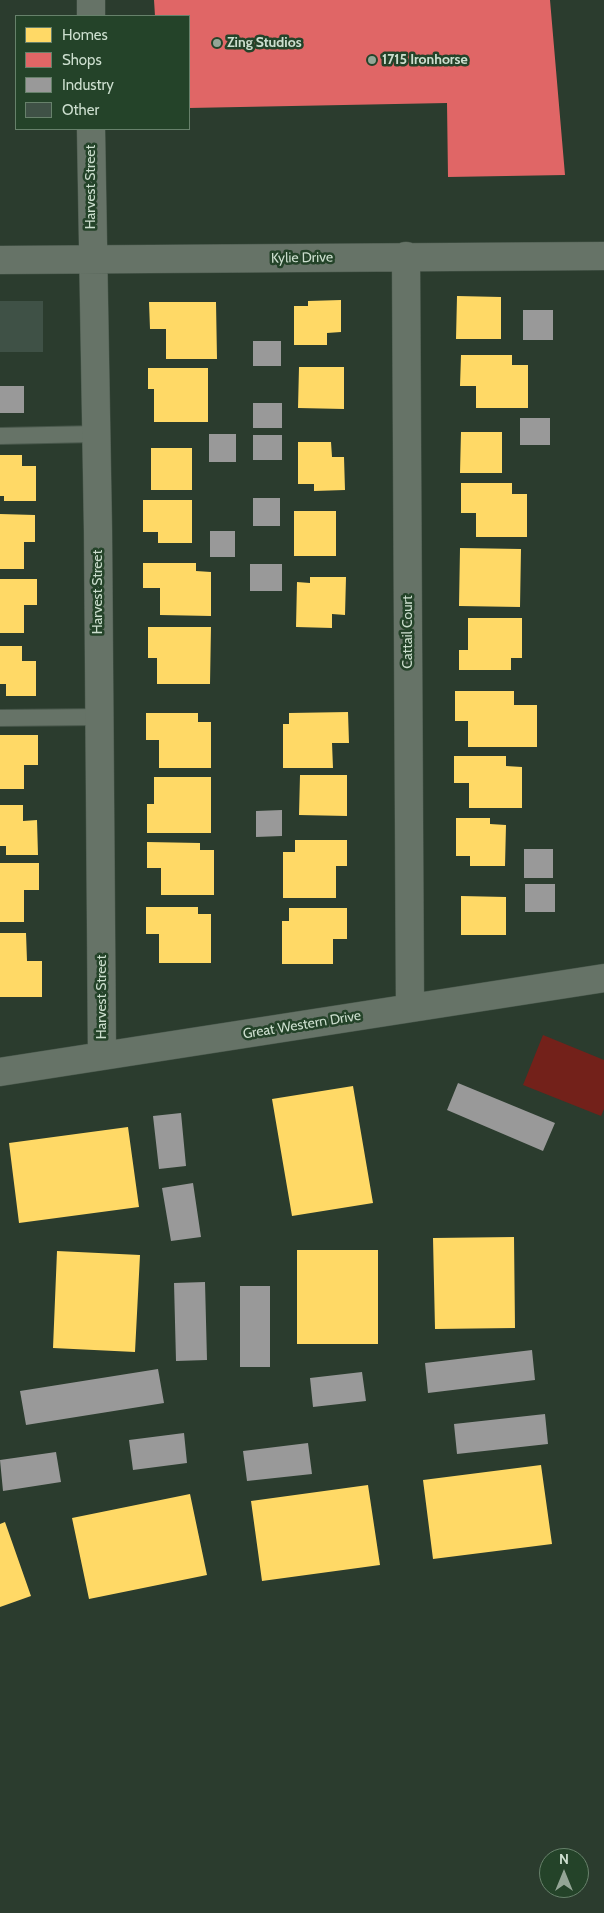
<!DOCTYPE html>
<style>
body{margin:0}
#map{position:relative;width:604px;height:1913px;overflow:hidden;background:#2b3c2e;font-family:Cabin,sans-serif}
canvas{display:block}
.legend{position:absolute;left:15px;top:15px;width:175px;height:115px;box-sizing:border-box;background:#244329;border:1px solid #67816b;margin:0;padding:6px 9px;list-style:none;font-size:15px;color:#ccdece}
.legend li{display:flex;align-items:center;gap:10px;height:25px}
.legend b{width:25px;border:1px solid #67816b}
.north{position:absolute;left:539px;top:1848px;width:50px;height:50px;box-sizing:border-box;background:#244329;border:1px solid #67816b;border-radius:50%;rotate:0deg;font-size:14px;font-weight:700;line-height:20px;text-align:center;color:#ccdece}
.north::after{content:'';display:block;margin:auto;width:18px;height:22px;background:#94a596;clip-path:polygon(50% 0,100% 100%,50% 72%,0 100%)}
</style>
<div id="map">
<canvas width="604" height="1913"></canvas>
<ul class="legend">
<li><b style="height:14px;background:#ffd966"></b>Homes</li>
<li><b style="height:14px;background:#e06666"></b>Shops</li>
<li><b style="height:14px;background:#999"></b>Industry</li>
<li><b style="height:14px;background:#3f5146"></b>Other</li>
</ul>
<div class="north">N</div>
</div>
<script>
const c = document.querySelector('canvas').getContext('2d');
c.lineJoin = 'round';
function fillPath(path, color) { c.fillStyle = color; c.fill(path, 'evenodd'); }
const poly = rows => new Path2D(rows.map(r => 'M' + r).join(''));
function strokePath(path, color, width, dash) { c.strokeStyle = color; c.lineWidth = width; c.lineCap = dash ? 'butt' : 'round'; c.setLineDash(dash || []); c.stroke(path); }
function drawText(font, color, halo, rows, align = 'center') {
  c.font = font + ' Cabin,sans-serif'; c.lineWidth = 5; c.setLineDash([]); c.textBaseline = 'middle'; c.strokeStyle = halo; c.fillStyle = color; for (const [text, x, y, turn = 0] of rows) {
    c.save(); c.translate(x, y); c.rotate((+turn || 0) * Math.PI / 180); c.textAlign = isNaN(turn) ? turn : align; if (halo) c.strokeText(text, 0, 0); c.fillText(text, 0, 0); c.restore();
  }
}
fillPath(poly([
 [543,1035,604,1060,604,1109,601,1116,523,1085]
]), '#73211a');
fillPath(poly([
 [457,296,501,297,501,339,456,339],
 [341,300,341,332,327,333,327,345,294,345,294,306,308,306,308,301],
 [149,302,216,302,217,359,166,359,166,329,150,329],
 [461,355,512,355,512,365,528,365,528,408,476,408,476,386,460,386],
 [299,367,344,367,344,409,298,408],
 [148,368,208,368,208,422,154,422,154,389,148,389],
 [461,432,502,432,502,473,460,473],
 [298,442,331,442,332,457,344,457,345,490,314,491,314,484,298,484],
 [151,448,192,448,192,490,151,490],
 [0,455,22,455,22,466,36,466,36,501,4,501,4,496,0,496],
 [461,483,512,483,512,494,527,494,527,537,476,537,476,513,461,513],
 [143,500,192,500,192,543,158,543,158,532,143,532],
 [294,511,336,511,336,556,294,556],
 [0,514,35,515,35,542,24,542,24,569,0,569],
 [460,548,521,549,520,607,459,606],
 [143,563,196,563,196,571,211,572,211,616,160,615,160,588,143,588],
 [310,577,346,577,345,615,332,614,332,628,296,627,297,582,310,583],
 [0,579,37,579,37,605,24,605,24,633,0,633],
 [468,618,522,618,522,658,511,658,511,670,459,670,459,650,468,650],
 [148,627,211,627,210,684,157,684,157,658,148,658],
 [0,646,22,646,22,661,36,661,36,696,6,696,6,684,0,684],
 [455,691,514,691,514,705,537,705,537,747,468,747,468,721,455,721],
 [348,712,349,743,332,743,333,768,283,768,283,724,289,724,289,713],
 [146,713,198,713,198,722,211,722,211,768,159,768,159,740,146,740],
 [0,735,38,735,38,765,24,765,24,789,0,789],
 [454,756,506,756,506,766,522,767,522,808,469,808,469,783,454,783],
 [300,775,347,775,347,816,299,815],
 [154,777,211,777,211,833,147,833,147,804,154,804],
 [0,805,23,805,23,821,37,820,38,855,6,855,6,846,0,846],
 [456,818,490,818,490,824,506,825,505,866,470,866,470,856,456,856],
 [295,840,347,840,347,866,336,866,336,898,283,898,283,852,295,852],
 [147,842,200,843,200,850,214,850,214,895,161,895,161,868,147,868],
 [0,863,39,863,39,890,24,890,24,922,0,922],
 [461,896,506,897,506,935,461,935],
 [146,907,198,907,198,914,211,914,211,963,159,963,159,934,146,934],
 [289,908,347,908,347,939,333,939,333,964,282,964,282,921,289,921],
 [0,933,26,933,27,961,42,961,42,997,0,997],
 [353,1086,373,1203,292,1216,272,1099],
 [128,1127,139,1207,19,1223,9,1143],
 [514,1237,515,1328,435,1329,433,1238],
 [297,1250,378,1250,378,1344,297,1344],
 [57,1251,140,1255,135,1352,53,1348],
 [541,1465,552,1544,433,1559,423,1480],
 [368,1485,380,1565,262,1581,251,1501],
 [190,1494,207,1575,89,1599,72,1518],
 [5,1522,31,1596,0,1607,0,1524]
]), '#ffd966');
fillPath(poly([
 [154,0,550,0,565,175,448,177,447,103,189,108,189,16,155,16]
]), '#e06666');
fillPath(poly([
 [523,310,553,310,553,340,523,340],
 [253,341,281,341,281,366,253,366],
 [0,386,24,386,24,413,0,413],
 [253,403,282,403,282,428,253,428],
 [520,418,550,418,550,445,520,445],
 [209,434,236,434,236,462,209,462],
 [253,435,282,435,282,460,253,460],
 [253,498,280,498,280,526,253,526],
 [210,531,235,531,235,557,210,557],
 [250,564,282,564,282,591,250,591],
 [282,810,282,836,256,837,256,811],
 [524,849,553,849,553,878,524,878],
 [525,884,555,884,555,912,525,912],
 [458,1083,555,1123,543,1151,447,1110],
 [181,1113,186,1166,159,1169,153,1116],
 [193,1183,201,1237,171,1241,162,1188],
 [205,1282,207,1360,176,1361,174,1283],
 [240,1286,270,1286,270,1367,240,1367],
 [532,1350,535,1380,428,1393,425,1363],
 [158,1369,164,1403,26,1425,20,1391],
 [362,1372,366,1401,313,1407,310,1378],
 [545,1414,548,1444,457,1454,454,1424],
 [184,1433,187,1463,133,1470,129,1440],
 [308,1443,312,1474,247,1481,243,1451],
 [56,1452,61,1482,3,1491,0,1460]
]), '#999');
fillPath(poly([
 [0,301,43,301,43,352,0,352]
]), '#3f5146');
const lane = poly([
 [0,436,96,434],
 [0,718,99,717]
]);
const street = poly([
 [91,0,91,16],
 [91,129,98,531,102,1056],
 [406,256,410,1008],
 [0,260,604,256],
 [0,1072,604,978]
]);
strokePath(lane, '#48574b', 18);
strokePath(street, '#48574b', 29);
strokePath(lane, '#667367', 16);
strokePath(street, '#667367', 28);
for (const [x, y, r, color] of [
 [217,43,5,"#94a596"],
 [372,60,5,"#94a596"]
]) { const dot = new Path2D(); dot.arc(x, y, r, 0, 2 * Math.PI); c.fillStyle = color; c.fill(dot); strokePath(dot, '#244329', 2); }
drawText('bold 14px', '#ccdece', '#244329', [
 ["Zing Studios",227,43],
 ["1715 Ironhorse",382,60]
], 'left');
drawText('14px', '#ccdece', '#244329', [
 ["Harvest Street",91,187,-90],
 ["Kylie Drive",302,258,-1],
 ["Harvest Street",98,592,-90],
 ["Cattail Court",408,632,-90],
 ["Harvest Street",102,997,-90],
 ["Great Western Drive",302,1025,-9]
]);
</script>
